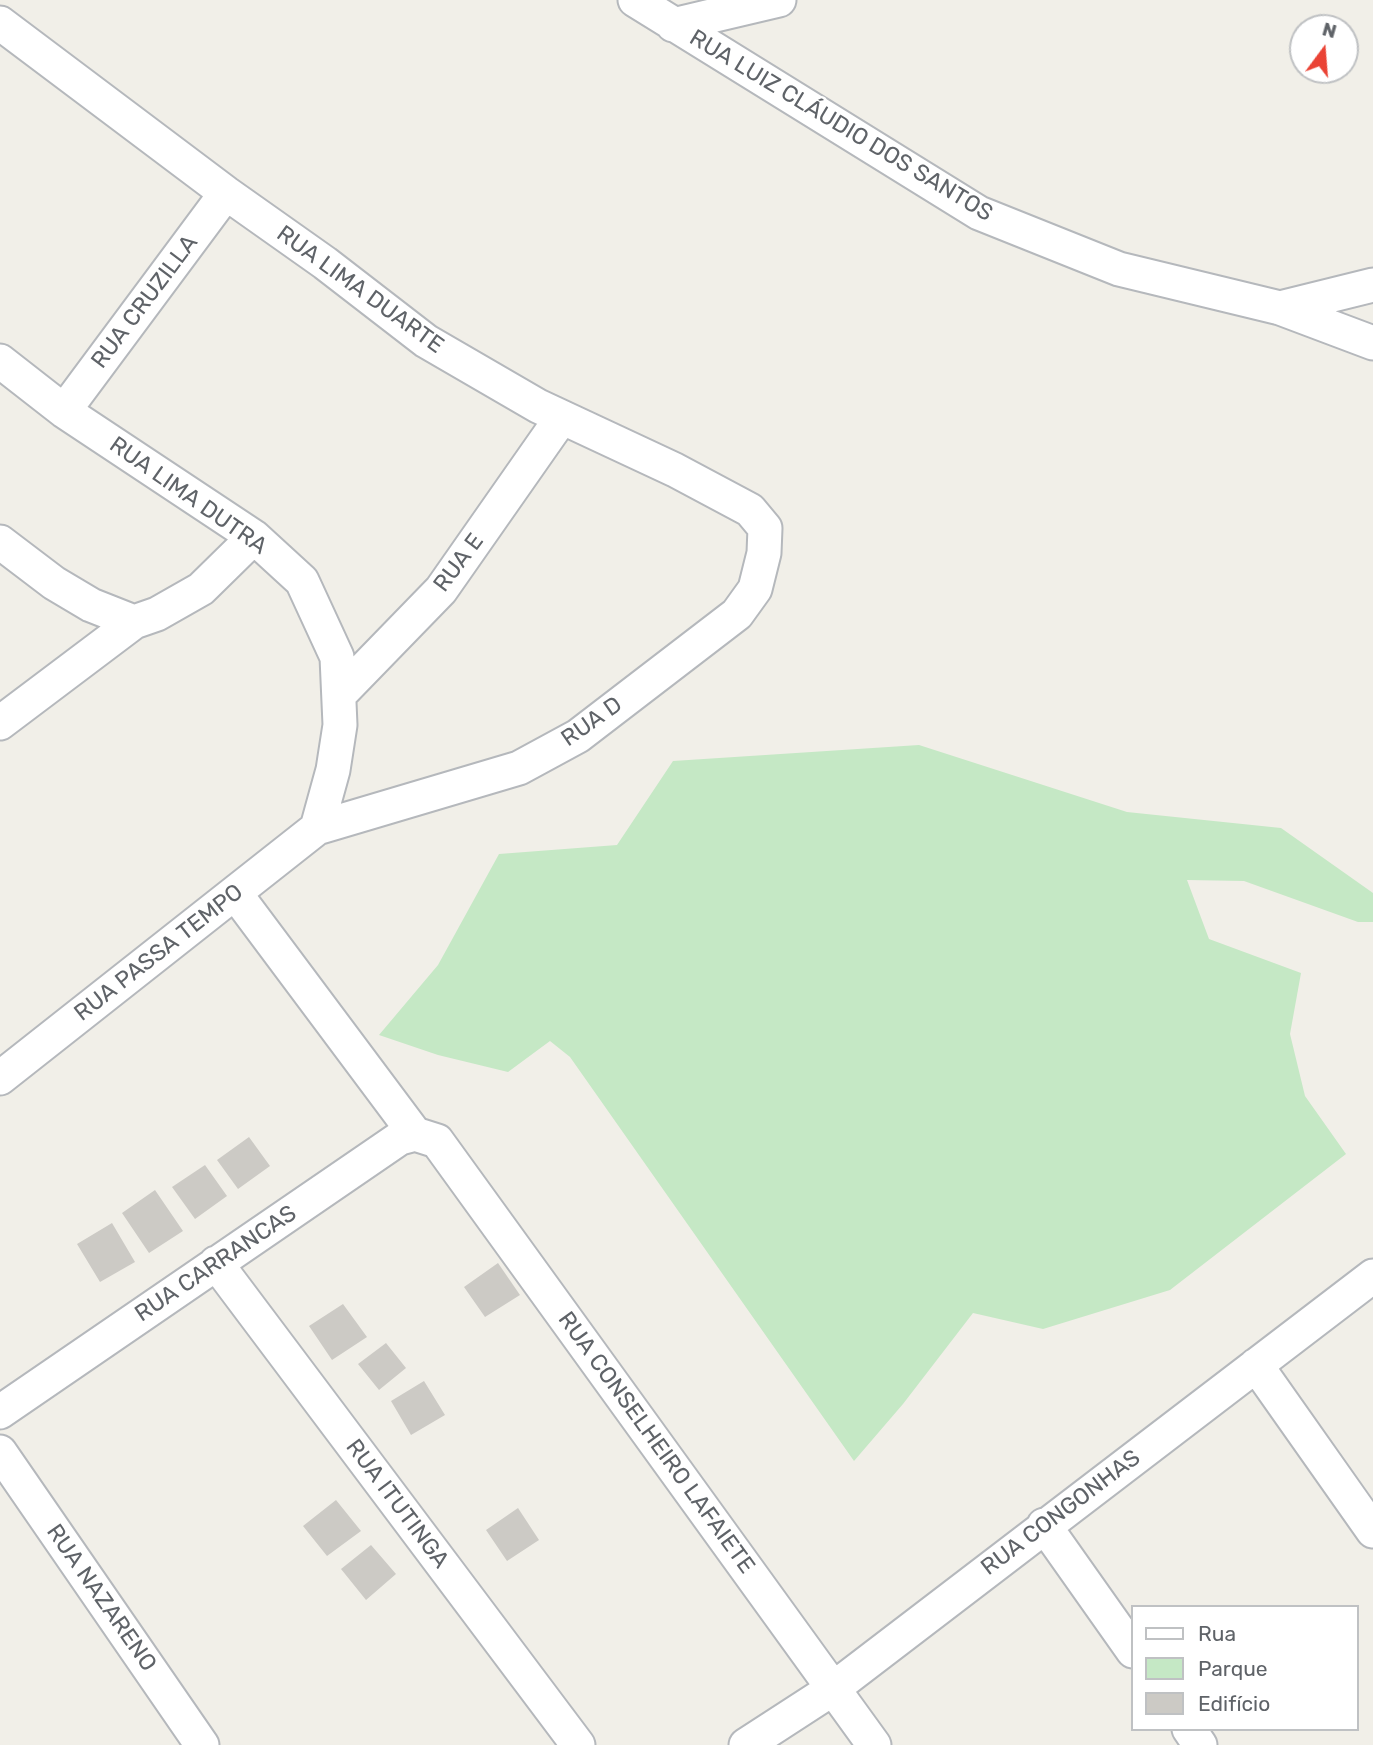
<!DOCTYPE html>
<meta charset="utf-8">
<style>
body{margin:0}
#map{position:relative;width:1373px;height:1745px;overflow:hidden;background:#f1efe8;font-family:Rubik,sans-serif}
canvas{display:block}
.legend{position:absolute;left:1131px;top:1605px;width:228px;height:126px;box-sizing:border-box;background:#fff;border:2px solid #bfc1c3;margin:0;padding:9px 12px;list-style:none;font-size:21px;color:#5f6368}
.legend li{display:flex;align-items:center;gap:14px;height:35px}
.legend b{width:35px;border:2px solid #bfc1c3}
.north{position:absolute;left:1289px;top:14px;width:70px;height:70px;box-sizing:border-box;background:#fff;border:2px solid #bfc1c3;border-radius:50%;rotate:16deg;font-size:19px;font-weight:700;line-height:28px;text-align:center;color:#5f6368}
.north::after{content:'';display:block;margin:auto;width:24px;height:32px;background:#ea4335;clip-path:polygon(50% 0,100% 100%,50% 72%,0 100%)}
</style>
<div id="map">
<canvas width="1373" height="1745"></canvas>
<ul class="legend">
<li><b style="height:9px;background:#fff"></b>Rua</li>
<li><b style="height:19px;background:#c5e8c5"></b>Parque</li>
<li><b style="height:19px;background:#cccac5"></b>Edifício</li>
</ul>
<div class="north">N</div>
</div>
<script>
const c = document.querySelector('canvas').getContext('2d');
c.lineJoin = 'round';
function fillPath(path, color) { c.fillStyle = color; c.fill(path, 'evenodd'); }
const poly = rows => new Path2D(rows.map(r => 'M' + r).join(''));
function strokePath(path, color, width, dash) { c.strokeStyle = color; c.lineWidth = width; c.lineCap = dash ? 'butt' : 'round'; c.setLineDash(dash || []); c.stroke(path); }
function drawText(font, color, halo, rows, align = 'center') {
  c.font = font + ' Rubik,sans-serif'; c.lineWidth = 5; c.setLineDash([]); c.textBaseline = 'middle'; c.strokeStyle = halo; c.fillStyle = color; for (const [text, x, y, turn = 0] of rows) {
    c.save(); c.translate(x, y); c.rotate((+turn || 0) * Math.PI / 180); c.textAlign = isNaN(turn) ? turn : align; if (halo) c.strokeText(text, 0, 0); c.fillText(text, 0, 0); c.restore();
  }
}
fillPath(poly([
 [919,745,1127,812,1281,828,1373,893,1373,922,1358,922,1244,881,1187,880,1209,939,1301,973,1290,1034,1305,1096,1346,1154,1170,1290,1043,1329,973,1313,903,1404,854,1461,570,1057,550,1041,508,1072,438,1055,379,1035,438,965,499,854,617,845,673,761]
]), '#c5e8c5');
fillPath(poly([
 [249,1137,270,1166,238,1189,217,1160],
 [205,1165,227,1196,195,1219,172,1187],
 [155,1190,183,1231,149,1253,122,1213],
 [112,1223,135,1262,100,1282,77,1244],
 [498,1263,520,1295,485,1317,464,1287],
 [343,1304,367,1337,332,1360,309,1326],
 [386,1343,406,1368,379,1390,358,1364],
 [424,1381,445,1415,411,1435,391,1401],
 [336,1500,361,1531,327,1556,303,1526],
 [518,1508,539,1540,507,1561,486,1530],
 [371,1545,396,1574,366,1600,341,1569]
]), '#cccac5');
const minor = poly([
 [635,0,979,213,1119,269,1280,308,1373,343],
 [0,23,226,193,325,263,426,341,538,406,675,470,750,510,765,528,764,553,755,589,737,614,578,736,519,768,317,828,0,1078],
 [673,25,779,0],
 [1280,308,1373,285],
 [0,361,64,411,254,537,302,581,337,657,340,725,333,770,317,828],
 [64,411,226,193],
 [0,542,54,583,91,605,134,622],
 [339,695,441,590,562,417],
 [0,723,134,622,157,614,201,589,254,537],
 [235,893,415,1134],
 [216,1263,578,1745],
 [1256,1365,1373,1531],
 [0,1412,400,1138,415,1134,437,1141,874,1745],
 [0,1452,202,1745],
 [1044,1525,1133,1651],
 [1189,1729,1200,1745],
 [746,1745,834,1688,1373,1276]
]);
strokePath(minor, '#b5b8bc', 37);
strokePath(minor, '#fff', 33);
drawText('23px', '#5f6368', '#fff', [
 ["RUA LUIZ CLÁUDIO DOS SANTOS",841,126,31],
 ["RUA LIMA DUARTE",360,290,36],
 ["RUA CRUZILLA",145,302,-53],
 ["RUA LIMA DUTRA",188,496,35],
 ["RUA E",459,563,-53],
 ["RUA D",592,722,-35],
 ["RUA PASSA TEMPO",159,953,-38],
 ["RUA CARRANCAS",216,1264,-34],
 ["RUA CONSELHEIRO LAFAIETE",656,1443,54],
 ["RUA ITUTINGA",397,1504,53],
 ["RUA CONGONHAS",1061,1513,-37],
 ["RUA NAZARENO",101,1598,55]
]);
</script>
